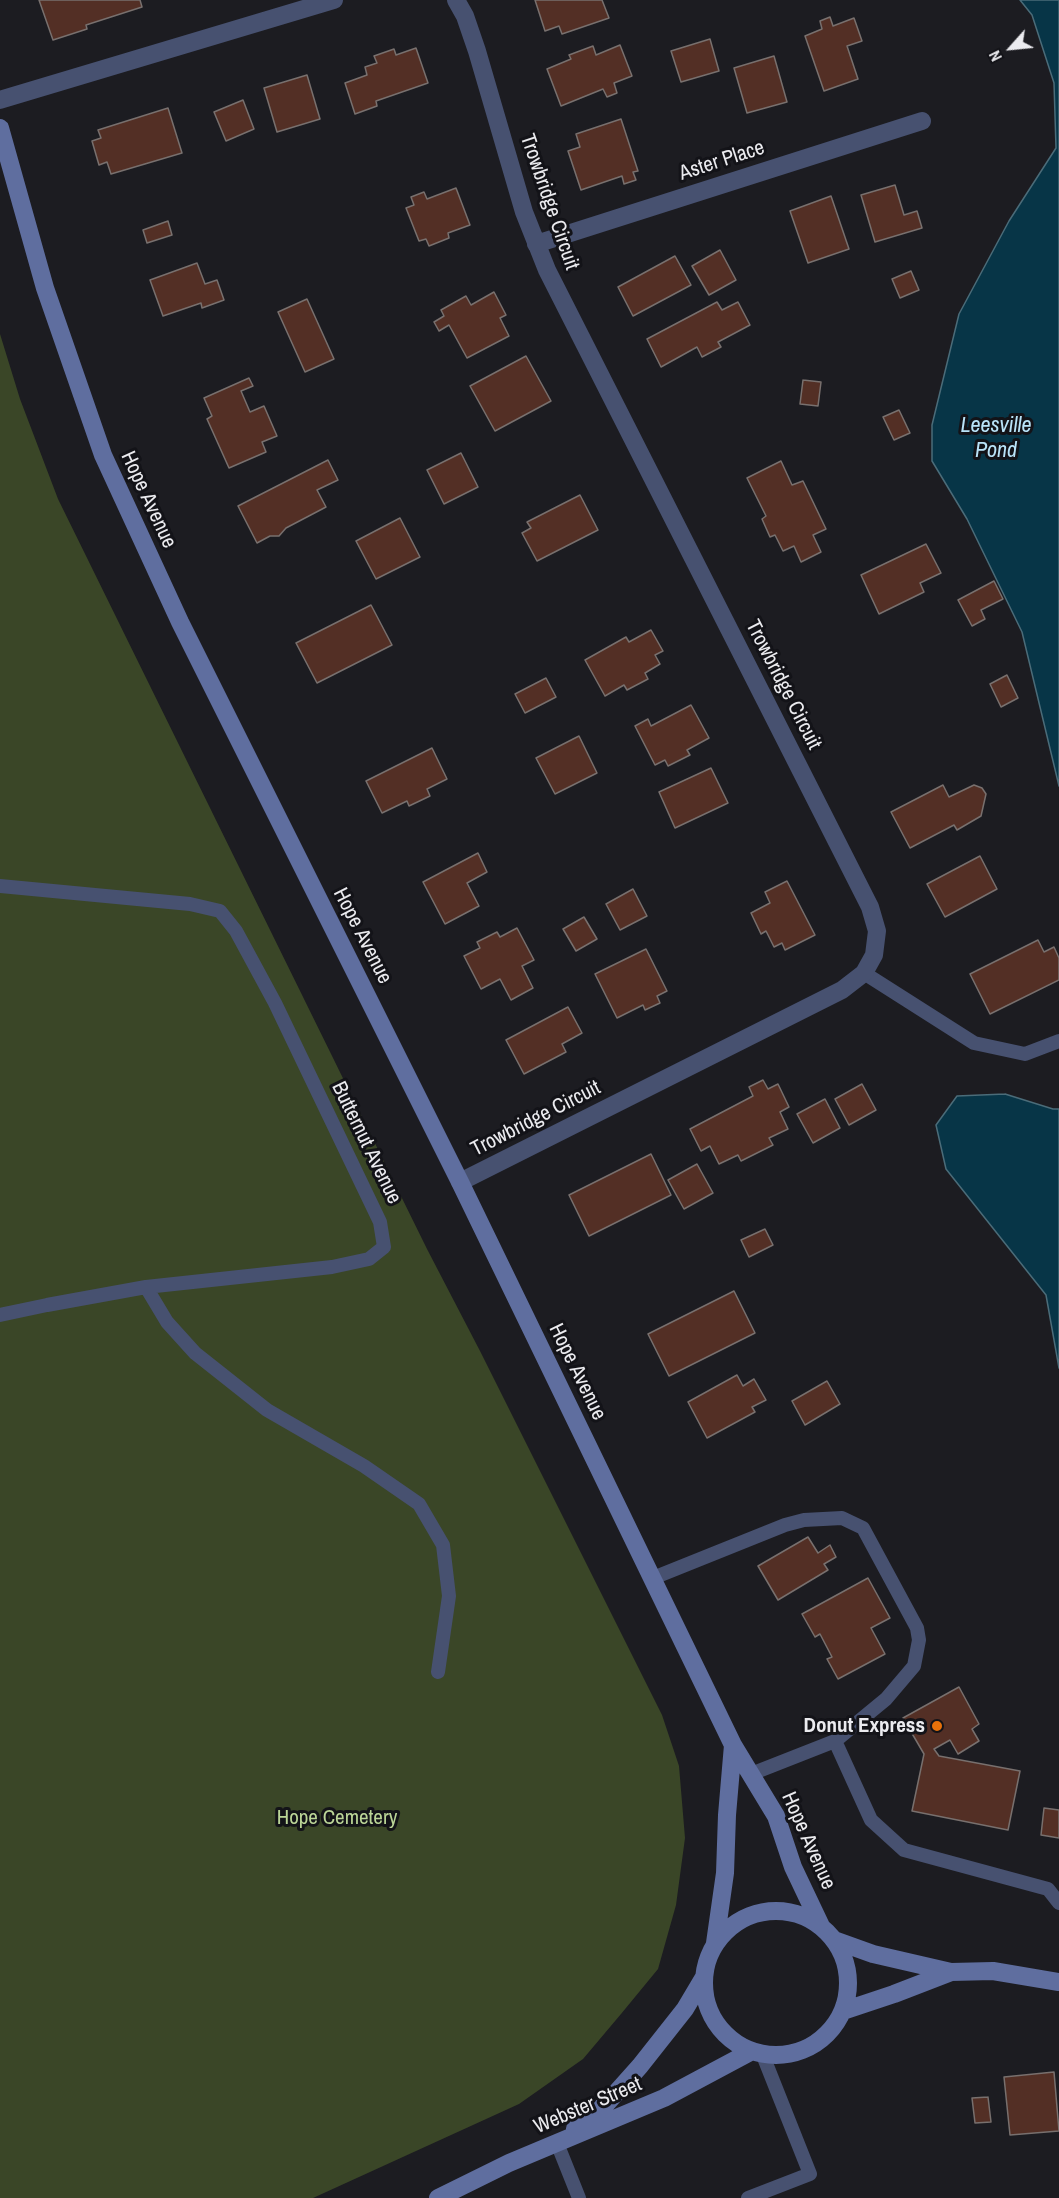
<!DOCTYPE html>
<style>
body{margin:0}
#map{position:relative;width:1059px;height:2198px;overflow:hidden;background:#1c1c21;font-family:"Archivo Narrow",sans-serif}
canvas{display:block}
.north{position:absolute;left:981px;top:18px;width:60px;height:60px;-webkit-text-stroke:4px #131318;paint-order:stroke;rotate:243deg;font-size:16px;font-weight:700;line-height:24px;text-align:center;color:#ebebef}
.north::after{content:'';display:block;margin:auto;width:21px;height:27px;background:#ebebef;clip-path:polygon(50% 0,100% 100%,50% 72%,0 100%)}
</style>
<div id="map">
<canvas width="1059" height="2198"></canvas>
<div class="north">N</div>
</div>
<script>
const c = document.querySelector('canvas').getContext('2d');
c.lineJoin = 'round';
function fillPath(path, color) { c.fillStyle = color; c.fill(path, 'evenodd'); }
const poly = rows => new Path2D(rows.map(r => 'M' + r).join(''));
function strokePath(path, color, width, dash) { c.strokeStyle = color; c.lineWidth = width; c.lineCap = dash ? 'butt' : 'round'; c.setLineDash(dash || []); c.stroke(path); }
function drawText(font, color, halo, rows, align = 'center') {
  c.font = font + ' "Archivo Narrow",sans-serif'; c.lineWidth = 6; c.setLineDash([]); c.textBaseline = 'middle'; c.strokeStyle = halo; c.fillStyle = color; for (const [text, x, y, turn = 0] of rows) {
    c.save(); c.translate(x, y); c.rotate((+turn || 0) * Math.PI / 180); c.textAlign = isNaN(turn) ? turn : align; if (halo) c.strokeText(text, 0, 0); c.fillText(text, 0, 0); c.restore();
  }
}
fillPath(poly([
 [0,334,20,399,58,499,427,1249,480,1351,662,1715,679,1766,685,1838,676,1905,658,1969,621,2014,583,2059,519,2104,313,2198,0,2198]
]), '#3a4627');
const water = poly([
 [1020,0,1059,0,1059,786,1022,632,967,519,932,461,932,425,959,314,1009,221,1056,148,1054,83,1032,15,1020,0],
 [1005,1094,1053,1109,1059,1109,1059,1368,1046,1295,946,1169,936,1125,957,1096,1005,1094]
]);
fillPath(water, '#073547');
strokePath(water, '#4b6c79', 1.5);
const building = poly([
 [39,0,140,0,142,7,86,25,87,29,53,40,39,0],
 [535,0,602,0,609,18,562,34,559,26,545,31,535,0],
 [830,17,833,26,854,18,862,41,847,46,858,79,824,91,805,36,822,29,820,21,830,17],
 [710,39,719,71,681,82,671,51,710,39],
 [620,45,632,76,614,83,617,93,607,97,603,89,561,106,547,69,571,59,569,55,593,46,596,55,620,45],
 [416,48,428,83,376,101,377,106,355,114,345,83,367,75,365,67,377,63,374,56,394,49,396,55,416,48],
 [774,56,787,102,747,113,734,68,774,56],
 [307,75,320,119,277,132,264,88,307,75],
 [243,100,254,129,226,141,214,112,243,100],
 [168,108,182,153,111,174,107,162,99,165,92,141,101,138,98,130,168,108],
 [621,119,638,171,633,172,636,180,624,184,622,176,581,190,568,151,580,147,576,134,621,119],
 [895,185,904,215,917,211,922,228,875,242,861,195,895,185],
 [456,188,470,225,448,233,449,238,429,246,426,239,419,241,406,208,414,205,411,197,424,192,427,199,456,188],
 [831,196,849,249,808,263,790,211,831,196],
 [168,221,172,235,147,243,143,230,168,221],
 [720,250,736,280,709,295,692,266,720,250],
 [675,256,691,285,633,316,618,287,675,256],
 [197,263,205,284,217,280,224,300,202,308,201,303,163,316,150,280,197,263],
 [911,271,919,290,900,298,892,279,911,271],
 [494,292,506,315,500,318,509,336,467,358,449,325,439,331,434,322,444,316,441,310,466,296,471,305,494,292],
 [307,299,334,359,305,372,278,312,307,299],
 [717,302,722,310,738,302,750,325,718,342,721,347,702,357,697,347,661,367,647,339,717,302],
 [526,356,551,401,495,431,470,386,526,356],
 [249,378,253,386,241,391,250,412,264,406,277,436,262,442,266,452,229,468,207,419,212,416,204,398,249,378],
 [803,380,821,382,818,406,800,404,803,380],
 [899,410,910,433,894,440,883,417,899,410],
 [461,453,478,487,444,504,427,470,461,453],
 [328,460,338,480,317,490,326,507,286,528,279,536,270,536,257,543,238,506,328,460],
 [781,461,792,485,803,481,826,529,813,535,821,552,801,562,794,546,783,551,775,535,770,537,762,519,766,516,747,478,781,461],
 [580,495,598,530,537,561,522,533,531,528,527,522,580,495],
 [400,518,420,557,376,579,356,541,400,518],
 [926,544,941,573,920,583,924,592,879,614,861,575,926,544],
 [994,581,1003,599,981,610,985,619,972,626,958,600,994,581],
 [371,605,392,645,317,683,296,643,371,605],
 [651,630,663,651,655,655,660,664,645,673,648,679,627,690,624,685,605,696,585,660,626,637,629,642,651,630],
 [1007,675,1018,698,1001,707,990,684,1007,675],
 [546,678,556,697,525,713,515,694,546,678],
 [691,705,709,738,687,750,690,755,668,766,665,760,655,765,635,726,648,719,651,726,691,705],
 [579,736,597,773,555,794,536,758,579,736],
 [432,748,447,779,427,789,430,796,409,806,407,801,382,813,366,781,432,748],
 [711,768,728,803,675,828,659,792,711,768],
 [943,785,949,797,974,785,982,788,986,794,981,816,957,830,954,825,910,848,891,812,943,785],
 [478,853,487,872,467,883,479,906,445,924,423,882,478,853],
 [980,856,997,889,945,917,927,884,980,856],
 [787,881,815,935,785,950,782,943,774,947,766,931,761,934,751,913,770,903,765,892,787,881],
 [633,889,647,916,620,930,606,904,633,889],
 [584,917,597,939,576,951,563,929,584,917],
 [517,928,534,960,522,966,533,988,511,1000,500,979,481,989,464,956,480,948,477,942,497,932,500,937,517,928],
 [1038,940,1044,952,1054,947,1059,958,1059,980,990,1014,970,974,1038,940],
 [646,949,667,991,657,996,660,1003,645,1010,643,1005,617,1018,595,974,646,949],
 [568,1007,582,1033,562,1044,566,1052,524,1074,506,1040,568,1007],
 [763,1080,768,1089,778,1084,789,1107,780,1112,788,1129,769,1138,773,1145,741,1161,738,1155,719,1164,710,1146,701,1151,690,1129,753,1096,749,1087,763,1080],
 [862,1084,876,1110,849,1125,835,1099,862,1084],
 [825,1099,840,1128,813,1143,797,1114,825,1099],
 [651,1154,671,1195,589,1236,569,1195,651,1154],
 [697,1164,713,1193,684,1209,668,1180,697,1164],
 [765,1229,773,1245,749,1257,741,1240,765,1229],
 [734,1291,755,1333,669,1376,648,1334,734,1291],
 [737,1375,743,1386,754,1379,766,1400,752,1407,755,1412,707,1438,688,1402,737,1375],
 [827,1381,840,1404,805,1425,792,1401,827,1381],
 [808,1537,818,1553,830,1545,836,1557,824,1564,828,1570,778,1600,758,1566,808,1537],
 [868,1578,890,1618,871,1628,885,1654,838,1679,827,1659,832,1657,820,1634,815,1637,802,1614,868,1578],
 [959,1687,979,1724,972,1729,979,1741,958,1754,950,1740,934,1749,939,1756,1020,1771,1008,1830,912,1811,924,1754,903,1718,959,1687],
 [1044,1808,1059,1810,1059,1838,1041,1835,1044,1808],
 [1054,2072,1059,2131,1010,2135,1004,2077,1054,2072],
 [988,2097,991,2122,975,2123,972,2098,988,2097]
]);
fillPath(building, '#532f25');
strokePath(building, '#78706e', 1.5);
strokePath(poly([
 [0,886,190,904,220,911,236,931,275,1003,380,1222,384,1247,369,1259,332,1267,146,1287,47,1305,0,1315],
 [864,973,974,1043,1025,1054,1059,1041],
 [146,1287,167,1322,195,1353,267,1410,364,1466,419,1504,443,1545,449,1596,438,1672],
 [653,1578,785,1525,804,1520,842,1518,863,1528,917,1628,919,1640,914,1666,886,1699,835,1741],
 [751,1774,835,1741,871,1820,904,1850,1048,1889,1059,1903],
 [557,2143,579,2198],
 [748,2198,810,2174,762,2053]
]), '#475170', 14);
strokePath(poly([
 [456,0,465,16,477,51,524,212,547,270,870,907,877,931,874,955,864,973,842,990,460,1182],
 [0,100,334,0],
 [536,244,922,121]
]), '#475170', 18);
strokePath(poly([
 [0,128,45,288,103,455,180,622,460,1182,733,1745,776,1816,793,1867,821,1926],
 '704 1983a72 72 0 1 1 144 0a72 72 0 1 1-144 0Z',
 [834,1940,873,1954,951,1972,993,1971,1059,1982],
 [715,1943,725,1873,727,1815,733,1745],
 [843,2011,894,1994,951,1972],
 [575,2129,607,2103,640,2066,685,2009,704,1977],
 [438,2198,509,2163,664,2098,752,2051]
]), '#5f6e9f', 18);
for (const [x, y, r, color] of [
 [937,1726,6,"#e8710a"]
]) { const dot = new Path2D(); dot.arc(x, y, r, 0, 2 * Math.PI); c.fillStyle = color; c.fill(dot); strokePath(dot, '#131318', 2); }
drawText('21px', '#ebebef', '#131318', [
 ["Aster Place",722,161,-18],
 ["Trowbridge Circuit",549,202,71],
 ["Hope Avenue",148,500,65],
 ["Trowbridge Circuit",783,685,63],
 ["Hope Avenue",362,936,63],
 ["Trowbridge Circuit",536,1119,-27],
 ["Butternut Avenue",366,1143,64],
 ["Hope Avenue",577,1372,64],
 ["Hope Avenue",808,1841,66],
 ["Webster Street",588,2106,-23]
]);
drawText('bold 21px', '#ebebef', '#131318', [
 ["Donut Express",925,1726]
], 'right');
drawText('21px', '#bbd597', '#131318', [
 ["Hope Cemetery",337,1818]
]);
drawText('italic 22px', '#b9e3f8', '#131318', [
 ["Leesville",996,426],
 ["Pond",996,451]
]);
</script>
